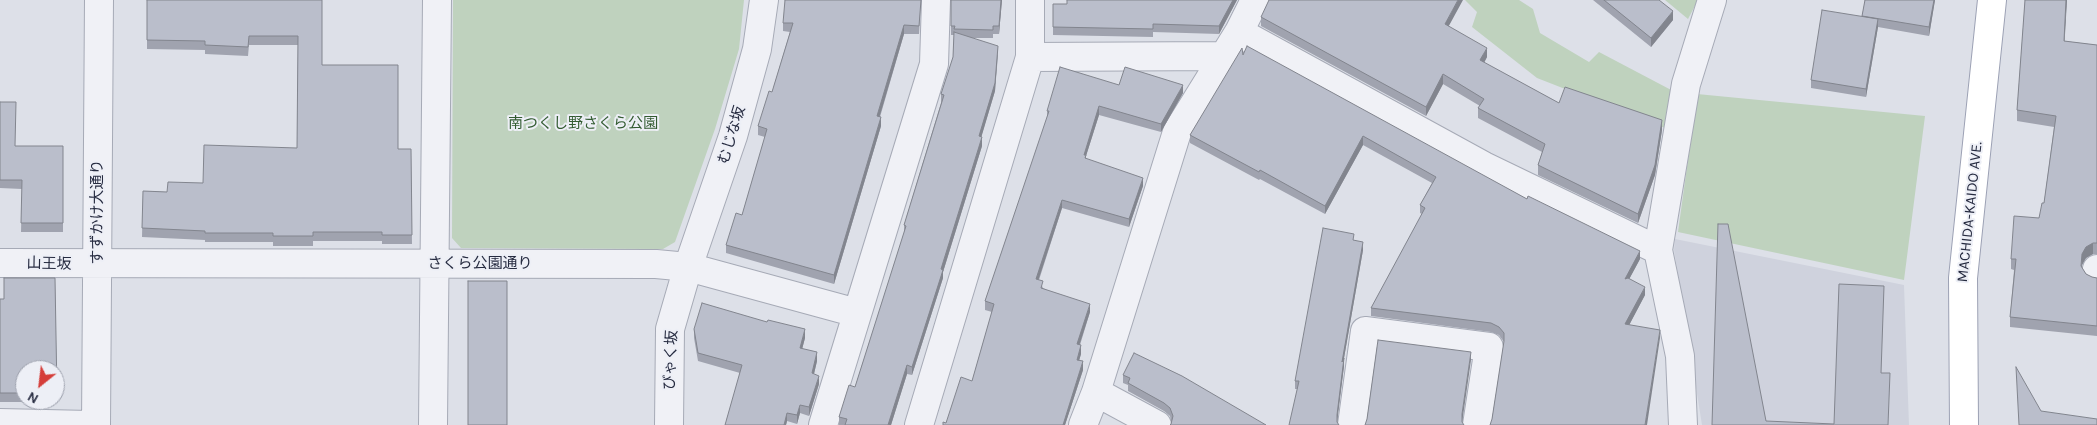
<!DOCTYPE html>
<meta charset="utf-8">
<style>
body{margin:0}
#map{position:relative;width:2097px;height:425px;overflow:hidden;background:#dde0e8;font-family:Karla,sans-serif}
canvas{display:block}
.north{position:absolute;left:15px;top:360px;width:50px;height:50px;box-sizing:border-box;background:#edeff6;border:1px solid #9da1ad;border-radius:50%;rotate:209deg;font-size:14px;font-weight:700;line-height:20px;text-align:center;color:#262b40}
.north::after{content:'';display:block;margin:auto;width:18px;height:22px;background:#d53e3a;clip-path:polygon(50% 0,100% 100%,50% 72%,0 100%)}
</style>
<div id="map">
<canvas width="2097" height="425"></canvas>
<div class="north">N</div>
</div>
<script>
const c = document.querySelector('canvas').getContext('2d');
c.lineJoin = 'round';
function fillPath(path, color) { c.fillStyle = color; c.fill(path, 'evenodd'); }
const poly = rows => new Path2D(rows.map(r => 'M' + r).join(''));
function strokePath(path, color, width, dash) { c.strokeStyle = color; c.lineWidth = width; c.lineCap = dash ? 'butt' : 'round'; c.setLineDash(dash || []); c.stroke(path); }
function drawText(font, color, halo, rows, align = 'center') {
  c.font = font + ' Karla,"Noto Sans JP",sans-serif'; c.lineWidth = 4; c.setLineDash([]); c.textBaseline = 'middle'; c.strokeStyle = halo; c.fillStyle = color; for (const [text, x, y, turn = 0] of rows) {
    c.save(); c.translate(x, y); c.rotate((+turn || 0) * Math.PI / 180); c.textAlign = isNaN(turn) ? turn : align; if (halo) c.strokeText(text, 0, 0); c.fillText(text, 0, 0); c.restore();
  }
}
fillPath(poly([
 [1675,239,1904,285,1909,425,1702,425,1674,250]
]), '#cfd2dd');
fillPath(poly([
 [453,0,744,0,739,49,715,129,675,242,663,249,461,248,452,238],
 [1465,0,1519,0,1533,9,1540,33,1589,62,1599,52,1675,92,1665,128,1537,78,1472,27,1477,12],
 [1665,0,1698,0,1688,19],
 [1697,94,1925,116,1904,280,1678,232]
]), '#bfd2be');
const minor = poly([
 [1239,32,1484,166,1658,250],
 [1030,57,1225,56],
 [0,263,656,264,688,267,857,313],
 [2096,273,2097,269],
 [1096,392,1157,425],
 [0,423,90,425],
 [96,425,99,0],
 [433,425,437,0],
 [669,425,670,329,688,267,733,136,757,49,764,0],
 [823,425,934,64,936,0],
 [919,425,1030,57,1030,0],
 [1083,425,1096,392,1177,132,1239,32,1255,0],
 [1352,425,1365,331,1489,347,1477,425],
 [1683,425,1680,356,1658,250,1686,84,1712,0]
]);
const major = poly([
 [1964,425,1963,278,1992,0]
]);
strokePath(minor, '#a6aab6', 30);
strokePath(major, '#9ca1b4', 30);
strokePath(minor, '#f0f1f6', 28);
strokePath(major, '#fff', 28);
fillPath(poly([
 [147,0,322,0,322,65,398,149,411,149,412,244,382,244,382,241,313,241,313,246,273,246,273,242,205,242,205,240,142,237,143,191,167,192,203,183,297,148,298,45,249,45,248,56,205,54,205,50,147,49],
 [921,0,919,34,904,34,880,117,881,126,834,284,726,253,726,245,742,215,765,137,758,135,758,126,772,92,790,32,783,31,783,23],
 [951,0,1002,0,999,34,993,34,993,38,971,38,998,55,995,91,981,137,982,146,943,272,943,278,912,375,907,374,891,425,839,425,839,417,855,387,904,233,904,225,941,103,941,94,953,57,954,35,951,35],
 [1067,0,1237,0,1219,34,1153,32,1153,37,1053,35,1053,4,1067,4],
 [1593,0,1659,0,1673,20,1651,47],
 [1865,0,1935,0,1929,36,1878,27,1866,97,1811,88,1811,80,1862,16],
 [2025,0,2067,0,2064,41,2097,45,2097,254,2093,254,2086,258,2082,265,2082,268,2086,274,2092,277,2097,278,2097,336,2010,327,2010,317,2014,270,2011,269,2011,259,2039,218,2044,203,2054,127,2017,121,2017,110],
 [1261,17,1449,26,1487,57,1484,63,1559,103,1662,130,1655,175,1638,223,1538,175,1538,165,1542,152,1478,118,1478,108,1480,106,1443,84,1426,116,1261,26],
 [1243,55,1527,199,1640,259,1629,279,1645,295,1629,325,1660,338,1492,419,1504,344,1504,342,1499,335,1491,332,1371,316,1371,308,1422,214,1420,213,1420,205,1432,183,1363,145,1325,214,1260,179,1259,180,1190,143,1190,135],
 [1119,85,1183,93,1161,132,1099,115,1086,156,1086,159,1143,186,1129,227,1062,208,1039,280,1043,288,1090,312,1080,345,1081,354,1079,360,1083,370,1065,425,943,425,946,423,972,381,992,312,985,310,985,301,1047,119,1047,111],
 [0,102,15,146,63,146,63,232,21,232,22,189,0,188],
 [1354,240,1363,250,1344,358,1344,366,1337,419,1337,422,1297,389,1295,389,1295,381],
 [55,278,57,402,0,402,0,299,4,299],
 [25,370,55,370,55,400,25,400],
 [694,329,805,338,802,349,817,361,814,374,819,384,809,416,800,413,797,424,787,421,786,425,725,425,740,373,698,361,694,338],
 [1123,375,1266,425,1171,424,1171,421,1170,416,1164,411,1128,391,1128,385,1123,383]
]), '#a0a3af');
fillPath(poly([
 [1001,0,1002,0,999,34,999,26],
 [1233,0,1237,0,1219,34,1219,26],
 [1458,0,1463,0,1445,33,1445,24],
 [1934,0,1935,0,1929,36,1929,27],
 [2066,0,2067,0,2064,52,2064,41],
 [1673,11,1673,20,1651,47,1651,38],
 [1878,19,1878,27,1866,97,1866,89],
 [904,25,904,34,877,125,877,116],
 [998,46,995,91,979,145,979,136],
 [1487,48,1487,57,1480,70,1480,60],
 [1443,74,1443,84,1426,116,1426,107],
 [1183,85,1183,93,1161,132,1161,124],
 [1099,106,1099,115,1086,156,1086,164,1084,155],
 [881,117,881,126,834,284,834,275],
 [1662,120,1662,130,1655,175,1638,223,1638,214],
 [1363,136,1363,145,1325,214,1325,206],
 [982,137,982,146,943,272,943,278,912,375,912,367,941,269],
 [1143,178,1143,186,1129,227,1129,219],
 [1062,200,1062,208,1036,287,1036,279],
 [1363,242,1363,250,1344,358,1344,366,1337,423,1337,415,1342,362],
 [2093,243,2093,254,2086,258,2082,265,2081,277,2082,254,2086,247],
 [1640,251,1640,259,1625,287,1625,279],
 [1645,287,1645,295,1625,333,1625,324],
 [1090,304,1090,312,1077,352,1077,344],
 [805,329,805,338,800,357,800,348],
 [1660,330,1660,338,1647,425,1645,425],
 [1081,345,1081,354,1077,368,1077,360],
 [817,352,817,361,812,382,812,373],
 [1471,352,1471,360,1462,423,1462,414],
 [1083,361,1083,370,1065,425,1063,425],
 [907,365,907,374,891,425,888,425],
 [819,376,819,384,809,416,809,407],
 [800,405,800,413,797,424,797,415],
 [787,413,787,421,786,425,784,425]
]), '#82858e');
const building = poly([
 [147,0,322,0,322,65,398,65,398,149,411,149,412,235,382,235,382,232,313,232,313,236,273,236,273,233,205,233,205,231,142,228,143,191,167,192,168,182,203,183,204,145,297,148,298,36,249,36,248,47,205,45,205,41,147,40,147,0],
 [785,0,921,0,919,26,904,25,877,116,881,117,834,275,726,245,736,213,742,215,767,129,758,126,769,91,772,92,793,23,783,23,785,0],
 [951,0,1001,0,999,26,993,26,993,30,954,29,955,26,951,26,951,0],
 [1067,0,1233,0,1219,26,1153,24,1153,29,1053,27,1053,4,1067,4,1067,0],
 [1269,0,1458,0,1445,24,1487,48,1480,60,1559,103,1565,87,1662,120,1655,165,1638,214,1538,165,1545,144,1478,108,1484,99,1443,74,1426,107,1261,17,1269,0],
 [1604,0,1659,0,1673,11,1651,38,1604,0],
 [1865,0,1934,0,1929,27,1862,16,1865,0],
 [2025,0,2066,0,2064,41,2097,45,2097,243,2093,243,2086,247,2082,254,2081,266,2086,274,2092,277,2097,278,2097,326,2010,317,2016,259,2011,259,2014,216,2039,218,2042,203,2044,203,2056,116,2017,110,2025,0],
 [1822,10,1878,19,1866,89,1811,80,1822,10],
 [954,32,998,46,995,83,979,136,982,137,941,269,943,270,912,367,907,365,888,425,845,425,847,419,839,417,849,385,855,387,906,226,904,225,944,95,941,94,953,57,954,32],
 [1247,46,1527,199,1528,196,1640,251,1625,279,1628,278,1645,287,1625,324,1660,330,1645,425,1490,425,1492,419,1504,341,1504,333,1499,327,1491,323,1371,308,1425,208,1420,205,1436,177,1363,136,1325,206,1260,170,1259,172,1190,135,1242,48,1243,55,1247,46],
 [1060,67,1119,85,1125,67,1183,85,1161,124,1099,106,1084,155,1086,155,1085,158,1143,178,1129,219,1062,200,1036,279,1043,281,1041,288,1090,304,1077,344,1081,345,1077,360,1083,361,1063,425,943,425,943,422,946,423,961,377,972,381,994,304,985,301,1049,111,1047,111,1060,67],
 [0,102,16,102,15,146,63,146,63,223,21,223,22,180,0,180,0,102],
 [1718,224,1728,224,1766,421,1834,424,1839,284,1884,286,1881,373,1890,373,1888,425,1712,425,1718,224],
 [1323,228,1354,234,1353,240,1363,242,1342,362,1344,358,1337,415,1337,422,1339,425,1289,425,1299,381,1295,381,1323,228],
 [4,278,55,278,57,393,55,393,55,370,25,370,25,393,0,393,0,299,4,299,4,278],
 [468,281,507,281,507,425,468,425,468,281],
 [702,303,767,322,768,320,805,329,800,348,817,352,812,373,819,376,809,407,800,405,797,415,787,413,784,425,725,425,742,365,698,353,694,329,702,303],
 [1378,340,1471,352,1462,414,1462,422,1464,425,1365,425,1367,419,1378,340],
 [1134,353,1182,376,1266,425,1170,425,1171,424,1173,416,1170,408,1164,403,1128,383,1130,378,1123,375,1134,353],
 [2016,367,2041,411,2097,419,2097,425,2019,425,2016,367]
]);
fillPath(building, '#babecb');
strokePath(building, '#82858e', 1);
drawText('15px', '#335c32', '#edeff6', [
 ["南つくし野さくら公園",583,124]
]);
drawText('15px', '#262b40', '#edeff6', [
 ["むじな坂",732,135,-73],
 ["すずかけ大通り",98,212,-90],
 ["MACHIDA-KAIDO AVE.",1970,212,-84],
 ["山王坂",49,264,1],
 ["さくら公園通り",480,264],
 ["びゃく坂",671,360,-87]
]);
</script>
